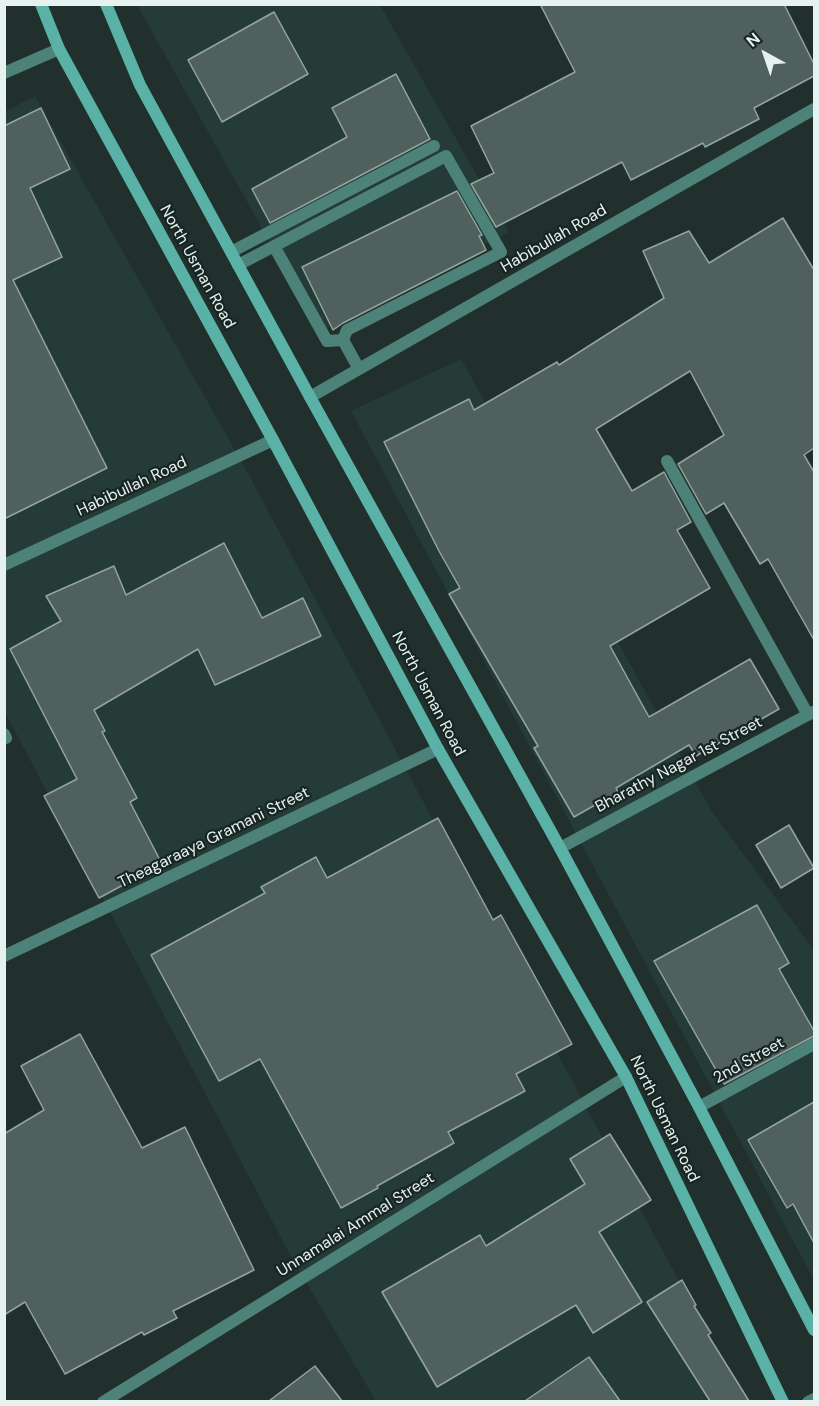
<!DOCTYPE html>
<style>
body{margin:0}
#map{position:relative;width:819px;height:1406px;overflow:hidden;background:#21302d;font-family:"DM Sans",sans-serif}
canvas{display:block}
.frame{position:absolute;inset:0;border:6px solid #e7f1ef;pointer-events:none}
.north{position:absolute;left:735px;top:24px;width:60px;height:60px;-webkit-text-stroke:4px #172623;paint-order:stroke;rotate:320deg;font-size:16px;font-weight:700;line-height:24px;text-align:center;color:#e7f1ef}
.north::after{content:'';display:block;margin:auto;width:21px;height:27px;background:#e7f1ef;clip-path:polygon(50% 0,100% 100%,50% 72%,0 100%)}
</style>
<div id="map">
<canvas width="819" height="1406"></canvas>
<div class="frame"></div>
<div class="north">N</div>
</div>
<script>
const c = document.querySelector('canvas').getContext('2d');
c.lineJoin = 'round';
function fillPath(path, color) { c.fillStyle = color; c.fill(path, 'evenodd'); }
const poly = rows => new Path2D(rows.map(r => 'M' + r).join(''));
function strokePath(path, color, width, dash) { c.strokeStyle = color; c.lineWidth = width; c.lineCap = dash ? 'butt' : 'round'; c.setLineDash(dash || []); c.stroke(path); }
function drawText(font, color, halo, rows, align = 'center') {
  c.font = font + ' "DM Sans",sans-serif'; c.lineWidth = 4.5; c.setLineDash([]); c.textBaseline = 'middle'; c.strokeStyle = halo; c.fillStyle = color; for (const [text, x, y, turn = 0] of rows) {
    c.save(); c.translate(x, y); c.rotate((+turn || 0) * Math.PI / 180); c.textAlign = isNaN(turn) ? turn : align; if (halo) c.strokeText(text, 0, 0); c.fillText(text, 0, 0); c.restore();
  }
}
fillPath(poly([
 [137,5,380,5,509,232,320,332],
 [35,96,250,477,743,1401,376,1401,289,1253,5,712,4,112],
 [461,359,712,812,814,950,814,1280,351,411]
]), '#243b37');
const building = poly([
 [540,4,784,4,814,64,814,76,754,108,759,119,705,147,703,143,631,180,622,162,496,227,471,184,494,173,471,126,575,72,540,4],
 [274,12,308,74,222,122,188,60,274,12],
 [396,74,430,139,270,223,252,189,347,137,332,108,396,74],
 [41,108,70,169,30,188,62,257,13,280,107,468,4,519,4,126,41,108],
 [457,191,482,235,479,236,486,250,343,323,333,330,302,267,457,191],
 [783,218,814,270,814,448,804,455,814,472,814,640,768,559,760,564,724,503,706,514,678,464,724,435,690,371,596,429,632,491,664,472,691,522,677,530,710,588,610,646,649,717,750,659,779,709,696,756,689,745,616,788,618,792,574,817,534,748,538,746,449,594,460,588,439,551,384,442,469,399,474,410,557,362,559,365,664,298,643,251,689,231,709,263,783,218],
 [224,543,262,618,303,598,321,636,215,685,198,649,94,710,105,731,102,732,137,798,130,802,162,864,99,898,44,796,77,779,10,649,61,621,46,596,114,566,126,595,224,543],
 [438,818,493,920,501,915,572,1044,516,1074,525,1091,448,1132,454,1143,377,1186,378,1188,341,1208,260,1059,219,1081,151,955,265,893,261,887,316,857,327,878,438,818],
 [789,825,814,868,781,888,756,845,789,825],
 [757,905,789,963,779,969,814,1031,814,1036,724,1084,654,961,757,905],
 [80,1034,142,1148,185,1127,254,1270,173,1311,177,1318,144,1335,142,1332,65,1374,25,1302,4,1315,4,1134,44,1110,21,1066,80,1034],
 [814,1102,814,1243,793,1204,787,1208,748,1140,814,1102],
 [610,1134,651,1200,599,1232,642,1302,593,1333,576,1305,437,1387,382,1292,480,1235,486,1246,585,1184,570,1159,610,1134],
 [682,1280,696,1305,694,1306,711,1333,708,1335,749,1401,710,1401,647,1302,682,1280],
 [589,1357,620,1401,525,1401,589,1357],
 [315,1366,342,1401,269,1401,315,1366]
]);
fillPath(building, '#4f605d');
strokePath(building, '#93a5a1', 1.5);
strokePath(poly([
 [274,246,327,341,343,340],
 [231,252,434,146],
 [238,265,446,156,501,252,347,330,343,340,359,369]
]), '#4d8279', 12);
strokePath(poly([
 [4,73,59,49],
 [310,397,814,109],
 [667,461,808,715],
 [4,565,273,440],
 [4,734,6,738],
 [560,848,813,712],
 [4,956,438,749],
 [699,1107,814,1044],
 [103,1402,626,1077],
 [808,1402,814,1399]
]), '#4d8279', 12);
strokePath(poly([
 [41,4,59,49,273,440,438,749,626,1077,783,1402],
 [106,4,140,85,310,397,560,848,699,1107,814,1330]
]), '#59b2a5', 12);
drawText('16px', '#e7f1ef', '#172623', [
 ["Habibullah Road",554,239,-30],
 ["North Usman Road",197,267,61],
 ["Habibullah Road",132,487,-25],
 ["North Usman Road",428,694,62],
 ["Bharathy Nagar 1st Street",679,765,-28],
 ["Theagaraaya Gramani Street",214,838,-26],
 ["2nd Street",749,1061,-29],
 ["North Usman Road",664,1119,64],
 ["Unnamalai Ammal Street",356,1225,-32]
]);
</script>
